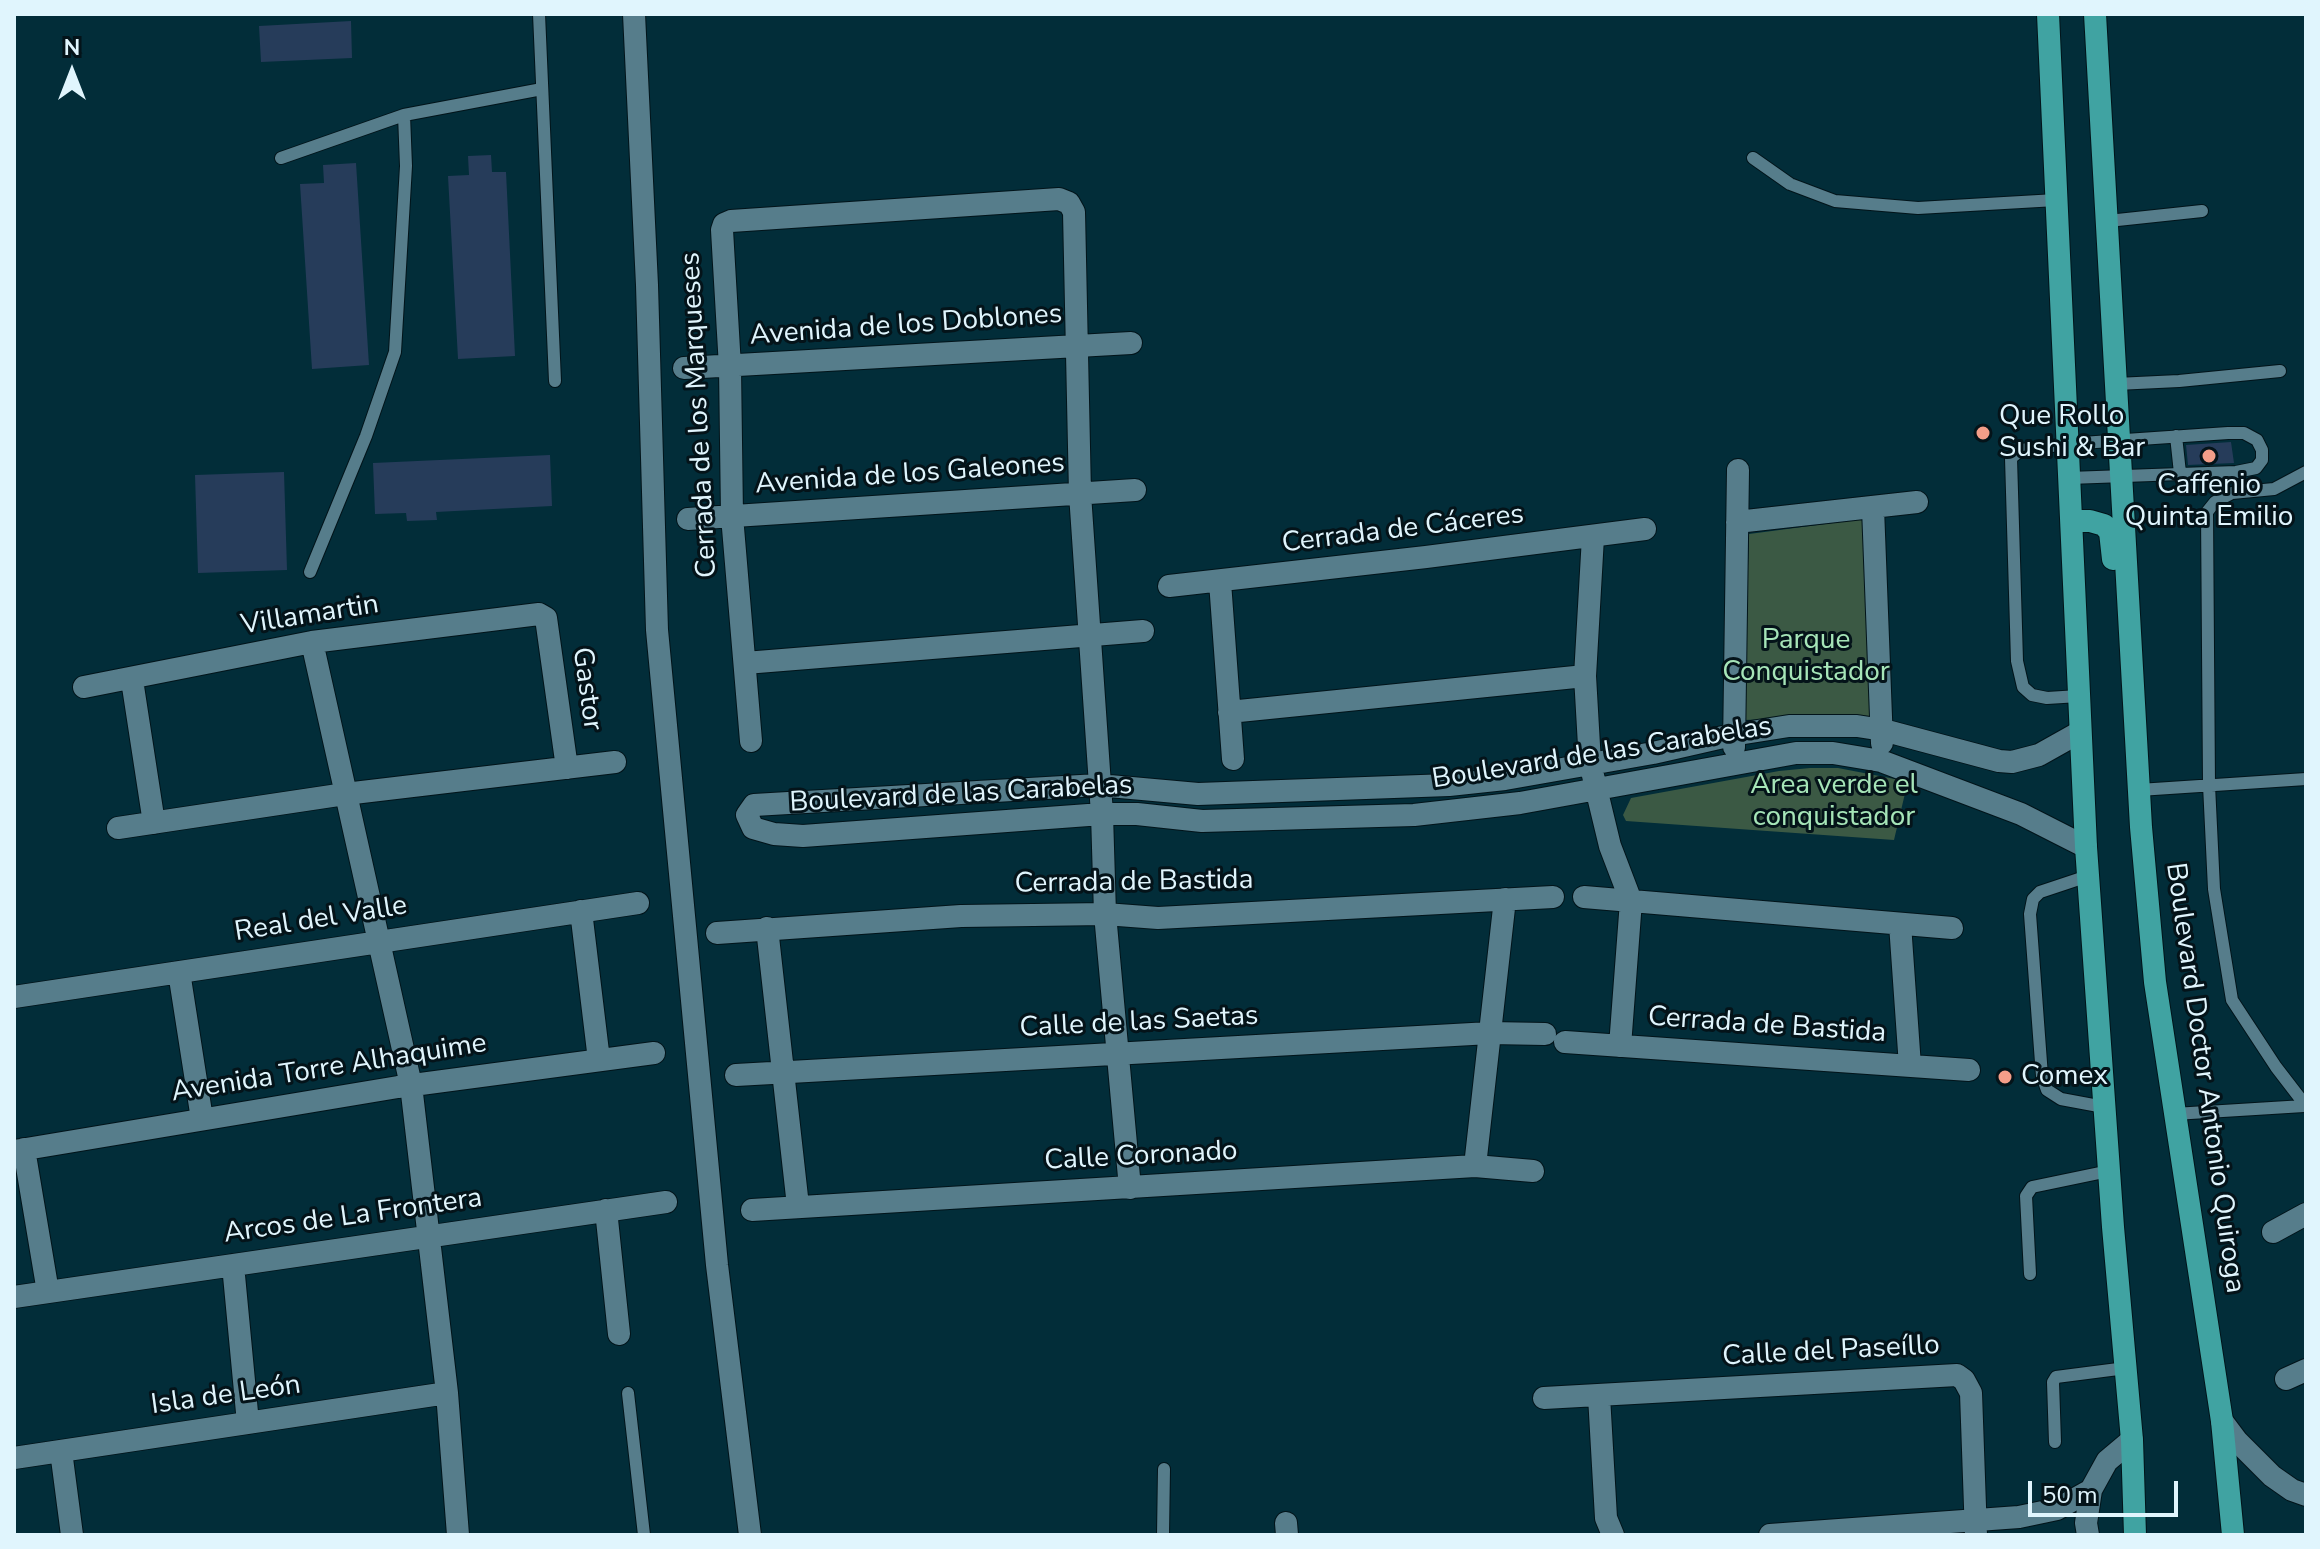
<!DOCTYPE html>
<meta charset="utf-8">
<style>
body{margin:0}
#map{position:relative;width:2320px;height:1549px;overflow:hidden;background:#022d39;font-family:"Nunito Sans",sans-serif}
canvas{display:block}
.frame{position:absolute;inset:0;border:16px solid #e0f5fd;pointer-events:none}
.north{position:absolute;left:32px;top:32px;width:80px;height:80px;-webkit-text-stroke:6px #041319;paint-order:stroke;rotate:0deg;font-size:22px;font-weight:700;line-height:32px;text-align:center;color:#e0f5fd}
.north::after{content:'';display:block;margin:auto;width:28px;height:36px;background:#e0f5fd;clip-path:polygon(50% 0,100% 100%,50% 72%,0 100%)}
.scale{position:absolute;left:2028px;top:1481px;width:150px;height:36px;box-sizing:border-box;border:4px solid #e0f5fd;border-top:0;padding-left:10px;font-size:24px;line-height:28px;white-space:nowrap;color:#e0f5fd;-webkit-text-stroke:6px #041319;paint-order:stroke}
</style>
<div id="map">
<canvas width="2320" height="1549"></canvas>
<div class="frame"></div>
<div class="north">N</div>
<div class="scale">50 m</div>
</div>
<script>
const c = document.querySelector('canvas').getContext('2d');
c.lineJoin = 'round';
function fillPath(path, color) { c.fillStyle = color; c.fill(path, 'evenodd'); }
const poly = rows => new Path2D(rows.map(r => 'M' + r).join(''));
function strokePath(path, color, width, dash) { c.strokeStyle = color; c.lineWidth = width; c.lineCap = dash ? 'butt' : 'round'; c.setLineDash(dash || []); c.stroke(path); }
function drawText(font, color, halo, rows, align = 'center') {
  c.font = font + ' "Nunito Sans",sans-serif'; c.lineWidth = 6; c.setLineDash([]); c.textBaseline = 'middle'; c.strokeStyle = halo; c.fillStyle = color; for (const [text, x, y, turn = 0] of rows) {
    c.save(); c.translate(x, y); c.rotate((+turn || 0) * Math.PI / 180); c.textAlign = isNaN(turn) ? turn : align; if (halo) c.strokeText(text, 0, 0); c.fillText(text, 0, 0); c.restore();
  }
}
fillPath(poly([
 [1863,519,1871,716,1743,720,1749,534],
 [1810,768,1838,768,1895,779,1907,785,1894,840,1626,821,1623,815,1631,798,1779,771]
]), '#3b5944');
fillPath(poly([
 [351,21,352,58,261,62,259,26],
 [491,155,492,172,506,172,515,356,458,359,448,176,469,175,468,156],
 [356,163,369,365,312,369,300,184,324,183,323,165],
 [2231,442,2234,463,2188,465,2186,445],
 [550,455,552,506,436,512,437,520,407,521,406,513,375,514,373,463],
 [284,472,287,570,198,573,195,475]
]), '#263c5a');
const service = poly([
 [539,14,555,381],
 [281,158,404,115],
 [1753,158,1790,184,1835,201,1918,208,2056,200],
 [2108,221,2202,211],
 [2116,384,2179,381,2280,371],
 [2176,436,2180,473],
 [2306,472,2274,489,2232,493,2215,502,2207,512,2209,785,2214,889,2232,1000,2276,1067,2306,1106],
 [2069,478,2236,472,2256,468,2262,460,2262,450,2257,440,2244,433,2228,433,2067,444,2021,450,2011,458,2017,661,2023,687,2032,695,2047,698,2079,696],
 [310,572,366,436,395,352,406,166,404,115,542,89],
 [2139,790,2306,779],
 [2088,876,2040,892,2033,899,2030,914,2042,1076,2047,1090,2061,1099,2104,1107],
 [2174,1114,2304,1106],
 [2030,1274,2026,1196,2032,1187,2109,1171],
 [628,1393,644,1535],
 [2055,1442,2053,1382,2056,1377,2126,1368],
 [1163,1535,1164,1469]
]);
const minor = poly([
 [634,14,647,285,657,630,717,1265,750,1535],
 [684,368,1131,343],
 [1873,508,1882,743],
 [688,519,1135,490],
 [1737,522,1917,502],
 [1593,537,1585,676,1590,763,1610,846,1631,901,1620,1046],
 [1220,582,1233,759],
 [1169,586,1426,557,1645,529],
 [312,642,411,1085,447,1393,458,1535],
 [745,663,1143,631],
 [132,680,154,823],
 [84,687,312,642,539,614,546,618,567,768],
 [1229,712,1585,676],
 [2080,732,2039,755,2012,762,1999,761,1883,730,1857,726,1789,726,1732,735,1653,753,1505,779,1449,785,1198,794,1098,785,754,805,747,815,753,828,774,834,803,836,1102,814,1137,814,1202,821,1414,815,1520,803,1796,753,1833,753,1881,761,2021,814,2086,847],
 [751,741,732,516,730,367,722,230,724,224,731,221,1059,199,1069,203,1074,212,1080,494,1102,814,1105,914,1130,1188],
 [1734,747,1738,470],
 [118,828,345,794,615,762],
 [1584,897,1952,928],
 [581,911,599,1060],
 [1900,924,1910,1066],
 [767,928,798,1206],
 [717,933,961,916,1105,914,1158,918,1553,897],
 [179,972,202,1119],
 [14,997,638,903],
 [1565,1042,1969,1070],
 [736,1075,1490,1033,1545,1034],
 [24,1149,48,1292],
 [14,1151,398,1087,654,1053],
 [1475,1166,1505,899],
 [606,1210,619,1334],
 [752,1210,1475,1166,1533,1171],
 [2273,1232,2306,1214],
 [233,1265,248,1423],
 [14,1297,666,1202],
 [2286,1379,2306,1370],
 [1599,1396,1606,1518,1613,1535],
 [1544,1398,1957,1375,1964,1380,1971,1393,1976,1535],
 [2222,1421,2237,1441,2272,1476,2292,1490,2306,1495],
 [61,1451,72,1535],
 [14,1458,447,1393],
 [1286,1523,1287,1535],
 [1770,1535,2019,1517,2057,1509,2091,1490],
 [2088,1535,2086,1523,2091,1490,2107,1461,2132,1440]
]);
const primary = poly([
 [2048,14,2086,847,2113,1227,2132,1440,2135,1535],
 [2095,14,2141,827,2155,982,2222,1421,2233,1535],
 [2072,521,2090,521,2104,525,2110,532,2113,559]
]);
strokePath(service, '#02141a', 14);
strokePath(minor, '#02141a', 24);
strokePath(primary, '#02141a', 24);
strokePath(service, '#567d8b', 12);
strokePath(minor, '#567d8b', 22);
strokePath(primary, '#40a3a2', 22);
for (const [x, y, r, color] of [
 [1983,433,8,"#f49e89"],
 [2209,456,8,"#f49e89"],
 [2005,1077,8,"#f49e89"]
]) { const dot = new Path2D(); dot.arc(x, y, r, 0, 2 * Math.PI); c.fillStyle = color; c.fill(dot); strokePath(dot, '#041319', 3); }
drawText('28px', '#e0f5fd', '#041319', [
 ["Avenida de los Doblones",906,326,-4],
 ["Cerrada de los Marqueses",700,415,-93],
 ["Avenida de los Galeones",910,475,-4],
 ["Cerrada de Cáceres",1403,530,-7],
 ["Villamartin",310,616,-9],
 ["Gastor",586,689,82],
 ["Boulevard de las Carabelas",1602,754,-9],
 ["Boulevard de las Carabelas",961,795,-3],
 ["Cerrada de Bastida",1134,883,-1],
 ["Real del Valle",321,920,-9],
 ["Calle de las Saetas",1139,1023,-3],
 ["Cerrada de Bastida",1767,1026,4],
 ["Avenida Torre Alhaquime",329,1069,-9],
 ["Boulevard Doctor Antonio Quiroga",2204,1078,82],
 ["Calle Coronado",1141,1157,-3],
 ["Arcos de La Frontera",353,1217,-8],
 ["Calle del Paseíllo",1831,1352,-3],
 ["Isla de León",226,1396,-8]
]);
drawText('28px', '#e0f5fd', '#041319', [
 ["Que Rollo",1999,417],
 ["Sushi & Bar",1999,449],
 ["Caffenio",2209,486,"center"],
 ["Quinta Emilio",2209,518,"center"],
 ["Comex",2021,1077]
], 'left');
drawText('28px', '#a6e5b8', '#041319', [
 ["Parque",1806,641],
 ["Conquistador",1806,673],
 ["Area verde el",1834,786],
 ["conquistador",1834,818]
]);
</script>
